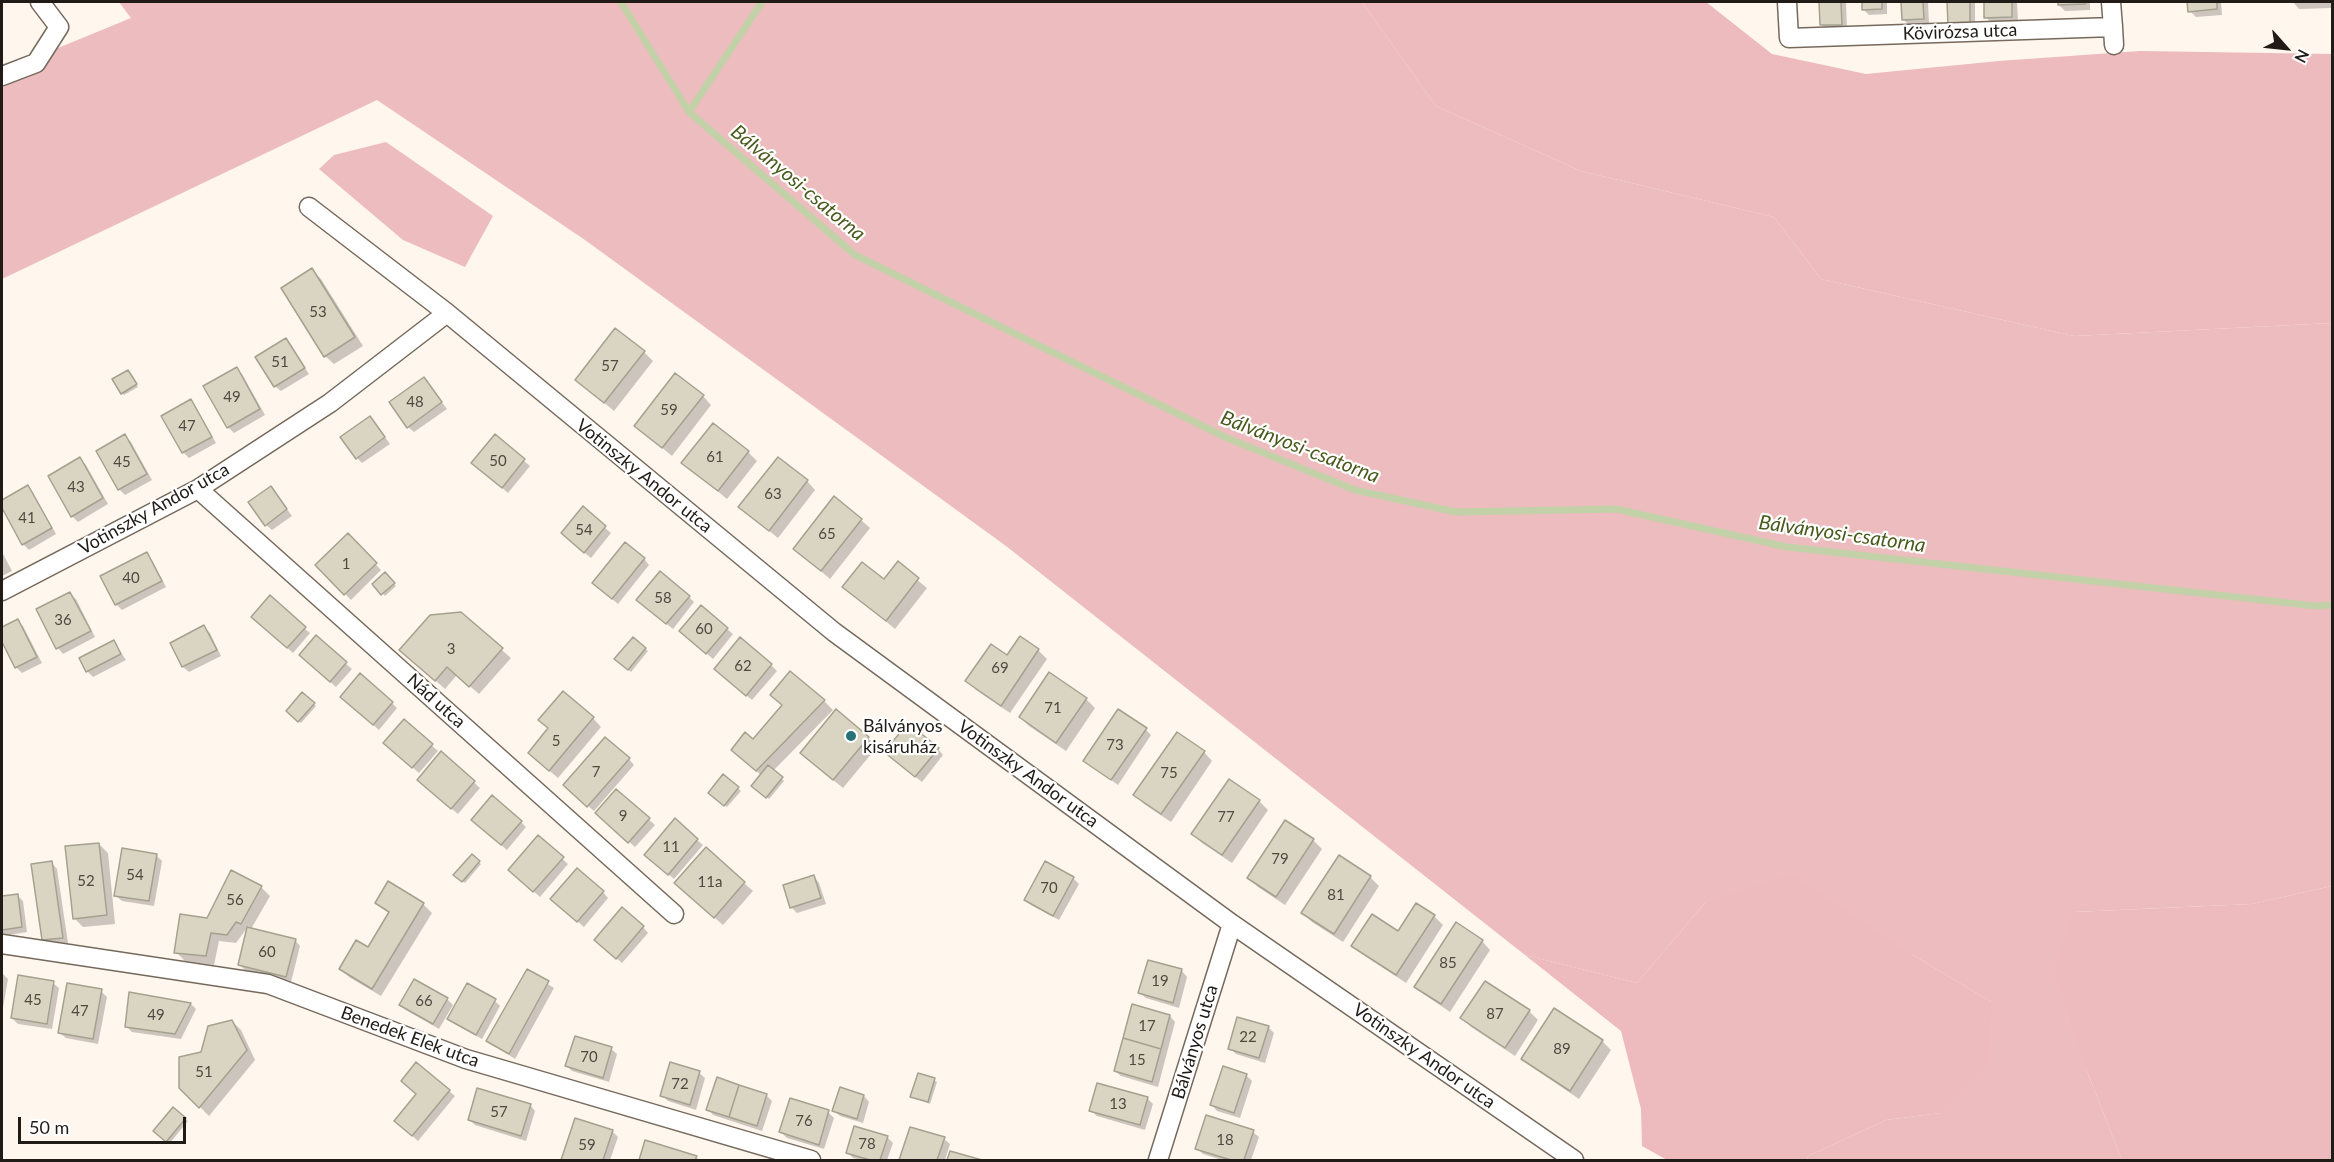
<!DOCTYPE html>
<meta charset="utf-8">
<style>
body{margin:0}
#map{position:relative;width:2334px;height:1162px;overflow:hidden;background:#fff6ed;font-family:Lato,sans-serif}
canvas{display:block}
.frame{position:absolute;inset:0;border:3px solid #201b16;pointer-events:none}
.north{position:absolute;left:2256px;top:18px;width:60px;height:60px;-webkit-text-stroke:4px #fff;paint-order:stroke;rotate:117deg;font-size:16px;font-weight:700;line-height:24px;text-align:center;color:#201b16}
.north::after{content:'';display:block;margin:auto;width:21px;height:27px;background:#201b16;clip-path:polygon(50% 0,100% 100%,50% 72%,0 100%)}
.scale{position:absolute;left:18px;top:1117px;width:168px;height:27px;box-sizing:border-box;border:3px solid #201b16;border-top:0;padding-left:8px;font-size:18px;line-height:21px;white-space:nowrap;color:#201b16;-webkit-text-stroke:4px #fff;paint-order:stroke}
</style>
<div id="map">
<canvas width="2334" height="1162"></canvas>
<div class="frame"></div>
<div class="north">N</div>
<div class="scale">50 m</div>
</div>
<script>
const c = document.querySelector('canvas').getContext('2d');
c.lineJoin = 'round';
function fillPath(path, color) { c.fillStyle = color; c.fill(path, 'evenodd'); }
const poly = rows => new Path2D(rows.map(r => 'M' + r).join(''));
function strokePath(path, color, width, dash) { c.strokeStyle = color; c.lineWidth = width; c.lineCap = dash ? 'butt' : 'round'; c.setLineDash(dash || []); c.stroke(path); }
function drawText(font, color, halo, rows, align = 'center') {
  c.font = font + ' Lato,sans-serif'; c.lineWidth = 4.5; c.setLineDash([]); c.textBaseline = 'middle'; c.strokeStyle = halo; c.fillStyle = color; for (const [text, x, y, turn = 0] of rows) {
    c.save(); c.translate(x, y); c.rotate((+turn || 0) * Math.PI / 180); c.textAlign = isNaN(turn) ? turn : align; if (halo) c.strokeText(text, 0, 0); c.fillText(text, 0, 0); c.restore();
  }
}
fillPath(poly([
 [119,2,1362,2,1436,106,1581,171,1774,217,1821,279,2074,336,2332,323,2332,886,2252,904,2074,912,2087,1071,2122,1160,1807,1160,1808,1156,1886,1120,1940,1113,1991,1002,1913,955,1705,903,1637,983,1525,955,1006,546,585,240,377,100,2,279,2,71,131,18],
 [386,142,493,216,465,267,403,240,319,169,334,155]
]), '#edbcbe');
fillPath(poly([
 [1362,2,1706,2,1772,54,1866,74,1999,61,2140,51,2332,54,2332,323,2074,336,1821,279,1774,217,1581,171,1436,106],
 [1793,875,1913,955,1991,1002,1988,1064,1940,1113,1886,1120,1808,1156,1807,1160,1667,1160,1642,1146,1641,1109,1621,1031,1525,955,1637,983,1705,903],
 [2332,886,2332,1160,2122,1160,2087,1071,2055,970,2074,912,2252,904]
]), '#edbabd');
fillPath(poly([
 [1821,2,1846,2,1847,30,1827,31,1822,25],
 [1863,2,1887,2,1887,14,1869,15,1863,9],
 [1903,2,1928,2,1929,24,1909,25,1903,19],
 [1948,2,1975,2,1975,29,1949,24],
 [1985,2,2017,2,2018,22,1991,23,1986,17],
 [2059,2,2090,2,2090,10,2065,11,2059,5],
 [2189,2,2221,2,2222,15,2196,17,2190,11],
 [2293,2,2332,2,2332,8,2299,9],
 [312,270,321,279,363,346,334,364,325,356],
 [286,340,309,374,281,391,275,386],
 [644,352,653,361,614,411,577,380],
 [236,369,242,374,265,415,234,433,228,427],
 [131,374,138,387,124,395,122,393],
 [429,385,447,409,414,432,408,427],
 [703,396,711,405,672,456,636,426],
 [191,401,196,407,216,443,189,458,183,452,163,417],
 [375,423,390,444,362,463,357,458],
 [125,436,131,442,152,480,125,495,119,489],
 [495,436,530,466,508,493,479,468],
 [748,452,757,461,727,499,683,463],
 [80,459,86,465,108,504,78,522,72,516],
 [807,481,815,490,778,538,740,507],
 [27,487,33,493,56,534,29,550,23,544,2,505,2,502],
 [271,488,292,516,272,530,266,525],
 [583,509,611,533,591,558,568,539],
 [861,520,870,528,830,579,795,549],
 [348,535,381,570,351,600,317,565],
 [2,552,12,571,2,576],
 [146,554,152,560,166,587,122,610,116,604],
 [644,559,649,565,618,604,600,589],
 [898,564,927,588,895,629,844,587,885,581],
 [385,574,396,586,385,596,374,584],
 [70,594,76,599,95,637,63,654,58,648,38,610],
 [689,597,694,602,673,629,643,605],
 [461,614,511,658,479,694,457,675,445,689,410,658],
 [17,621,23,626,42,663,22,673,16,667,2,639,2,629],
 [259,623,304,628,310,633,293,653],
 [204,627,210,633,221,656,189,672,183,667,172,644],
 [727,629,733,634,713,659,686,636],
 [316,638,352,669,336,687,306,661],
 [633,639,648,651,631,672,616,659],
 [114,642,126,660,93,677,87,671],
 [1038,650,1047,659,1010,713,976,690,967,681,1008,657],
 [771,665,777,671,752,700,721,674],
 [302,694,316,706,301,723,288,711],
 [1086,699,1095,708,1066,751,1029,726,1020,717],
 [824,701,833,710,773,771,784,781,769,799,753,786,762,776,742,759,754,741],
 [348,702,392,703,397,708,379,730],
 [593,718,601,727,558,778,539,762,550,729],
 [404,721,438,751,419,773,391,748],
 [1146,730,1151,735,1118,785,1085,761],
 [868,738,877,747,843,788,811,762],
 [938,749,943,755,922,782,892,758],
 [1204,752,1212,761,1171,822,1144,804,1135,795],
 [441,753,480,788,458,814,424,785],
 [629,759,634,765,594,811,571,791],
 [724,776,741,791,727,807,710,792],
 [617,791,655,825,635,847,603,819],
 [1259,801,1268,810,1232,863,1202,843,1193,834],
 [521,822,526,827,507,850,479,826],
 [538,837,568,864,540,897,516,876],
 [697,840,703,845,674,879,652,860],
 [1313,840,1322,849,1285,905,1258,887,1249,878],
 [99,844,108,853,115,924,83,927,74,918],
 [156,855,162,861,154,906,122,901,116,896],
 [472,856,481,864,465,883,456,875],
 [1339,857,1370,877,1379,886,1343,942,1312,922,1303,913],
 [52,863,57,869,68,943,49,945,44,940],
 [814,877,819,883,826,904,797,913,791,907],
 [1073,878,1079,884,1059,920,1031,905,1026,899],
 [744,883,753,891,723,925,685,892],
 [261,887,270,896,251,929,295,940,300,946,291,982,245,970,239,964,249,925,236,943,219,941,214,965,185,961,176,952,208,919],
 [603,892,608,898,584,927,558,904],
 [17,895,23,901,27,932,3,936,2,898],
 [377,903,423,904,432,913,381,996,349,977,340,968,368,950,390,914],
 [1416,905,1434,916,1443,925,1406,983,1362,954,1353,945,1398,933],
 [643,927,648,933,622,963,601,945],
 [1482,941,1490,950,1450,1012,1425,995,1416,986],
 [1149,962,1182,971,1187,977,1179,1008,1146,998,1140,993],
 [527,971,554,988,515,1059,488,1041],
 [2,973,8,979,3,1008,2,1007],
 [414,981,447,999,453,1005,439,1029,406,1010,401,1004],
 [53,983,59,988,52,1029,18,1024,12,1018],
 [101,991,107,997,98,1044,66,1038,60,1033],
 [131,994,191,1004,196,1009,181,1039,132,1032,126,1026],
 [495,1001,500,1006,482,1039,455,1024,449,1019],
 [1555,1010,1602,1041,1611,1050,1579,1099,1532,1067,1523,1059],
 [1529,1011,1538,1020,1515,1056,1471,1027,1462,1018],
 [1170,1016,1175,1022,1158,1087,1121,1076,1115,1071],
 [232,1021,241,1030,255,1060,209,1116,181,1088,202,1054],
 [1268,1027,1274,1033,1265,1063,1236,1054,1230,1048],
 [611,1049,617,1054,609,1082,572,1071,567,1066],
 [699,1073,705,1078,696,1110,668,1101,662,1095],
 [1246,1075,1252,1081,1240,1118,1217,1111,1212,1105],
 [934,1080,937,1082,930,1104,912,1097],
 [841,1089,864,1096,869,1102,863,1123,840,1116,834,1111],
 [449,1091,455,1096,418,1141,396,1121,418,1094],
 [766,1095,772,1101,762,1131,713,1115,708,1109],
 [1147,1098,1153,1104,1145,1130,1097,1116,1091,1111],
 [530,1105,535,1111,526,1141,475,1125,469,1119],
 [174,1109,188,1121,169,1144,155,1131],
 [828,1112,834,1118,824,1149,787,1138,781,1132],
 [576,1120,612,1131,618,1137,610,1160,563,1160],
 [911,1128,944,1139,950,1144,945,1160,901,1160],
 [1253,1132,1259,1137,1251,1160,1222,1160,1203,1154,1197,1148],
 [887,1137,893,1143,887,1160,861,1160,853,1158,847,1152],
 [646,1142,696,1157,699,1160,641,1160]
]), '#0003');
strokePath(poly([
 [621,2,689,112,855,255,1227,438,1355,490,1456,512,1616,509,1787,547,2316,606,2332,605],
 [689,112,762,2]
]), '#c2d1a7', 7);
const building = poly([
 [1819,2,1841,2,1842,25,1820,25,1819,2],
 [1862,2,1882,2,1882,9,1862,10,1862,2],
 [1901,2,1923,2,1924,19,1902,20,1901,2],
 [1947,2,1970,2,1970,24,1948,25,1947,2],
 [1984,2,2012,2,2012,17,1984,18,1984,2],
 [2058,2,2085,2,2085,4,2058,5,2058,2],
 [2187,2,2217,2,2217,9,2188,12,2187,2],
 [312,268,355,337,324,357,281,288,312,268],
 [615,328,645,351,604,403,575,380,615,328],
 [286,338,305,368,274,387,255,357,286,338],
 [237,367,260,409,227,428,203,386,237,367],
 [128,370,137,384,121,394,112,379,128,370],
 [675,373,704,395,662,448,634,426,675,373],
 [424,377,442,402,407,428,389,402,424,377],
 [191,399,212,437,182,453,161,416,191,399],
 [370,416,385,437,356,459,340,437,370,416],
 [713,423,749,451,718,491,681,463,713,423],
 [125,434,147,474,118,490,96,451,125,434],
 [495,434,525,459,502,488,471,463,495,434],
 [80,457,103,498,71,517,48,476,80,457],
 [778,457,808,480,769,531,738,507,778,457],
 [28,485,52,528,22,545,2,508,2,500,28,485],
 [271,486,287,509,265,526,248,502,271,486],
 [834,496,862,519,821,571,793,549,834,496],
 [583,506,606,526,584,553,561,533,583,506],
 [348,533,377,563,344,595,315,565,348,533],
 [625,542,645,558,612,599,592,583,625,542],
 [147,552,162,581,115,605,100,576,147,552],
 [898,561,919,578,886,621,842,587,862,562,884,579,898,561],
 [660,571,690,596,666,624,636,600,660,571],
 [385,572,395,583,381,595,372,584,385,572],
 [70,592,91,631,56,649,36,609,70,592],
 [270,595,306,627,287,648,251,617,270,595],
 [701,605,728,628,706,654,679,631,701,605],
 [461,612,503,648,469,687,447,667,435,681,399,650,430,615,461,612],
 [18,619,37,657,15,668,2,642,2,627,18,619],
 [204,625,217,650,182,667,170,643,204,625],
 [316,635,347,662,330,682,299,655,316,635],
 [1020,636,1039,649,1001,706,965,681,991,644,1007,655,1020,636],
 [633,637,646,648,628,670,614,659,633,637],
 [740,637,772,664,746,696,714,669,740,637],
 [114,640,121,654,86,672,79,658,114,640],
 [790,671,825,700,756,771,731,750,745,732,753,739,782,705,770,695,790,671],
 [1049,672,1087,698,1056,743,1019,717,1049,672],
 [360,673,393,702,373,725,340,697,360,673],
 [563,691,594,717,549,771,528,753,548,728,538,720,563,691],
 [302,692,315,703,298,722,286,711,302,692],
 [836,709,869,737,833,780,800,753,836,709],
 [1118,709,1147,728,1111,780,1083,761,1118,709],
 [404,719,433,744,412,768,383,743,404,719],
 [908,723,939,748,915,777,884,752,908,723],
 [1177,732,1205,751,1161,814,1133,795,1177,732],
 [605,737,630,758,587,807,563,785,605,737],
 [441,751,475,781,451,809,417,780,441,751],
 [768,765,783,777,766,798,751,786,768,765],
 [723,774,739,787,724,806,708,793,723,774],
 [1229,779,1260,800,1222,855,1191,834,1229,779],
 [616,789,650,818,628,843,595,813,616,789],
 [492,795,522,821,501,845,471,820,492,795],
 [675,818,698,839,668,875,644,855,675,818],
 [1285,820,1314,839,1276,897,1247,878,1285,820],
 [538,835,564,857,533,892,508,870,538,835],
 [99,843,107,915,73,919,65,846,99,843],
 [706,847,745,882,714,918,674,883,706,847],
 [122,848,157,854,149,901,114,896,122,848],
 [472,854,480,861,462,882,453,875,472,854],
 [1339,855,1371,876,1334,934,1301,913,1339,855],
 [52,861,63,938,42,940,31,864,52,861],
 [1045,861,1074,877,1053,916,1024,900,1045,861],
 [577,868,604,891,577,922,550,899,577,868],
 [231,870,262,886,241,924,236,922,227,935,211,933,206,956,174,953,180,914,207,918,231,870],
 [814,875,821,898,790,908,783,885,814,875],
 [388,881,424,903,372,989,339,969,356,940,368,947,389,912,375,903,388,881],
 [18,894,22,927,2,930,2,896,18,894],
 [1416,903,1435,915,1396,975,1351,946,1372,914,1398,931,1416,903],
 [622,907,644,926,616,959,594,940,622,907],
 [1456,922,1483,940,1441,1004,1414,987,1456,922],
 [247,927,296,939,286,977,238,965,247,927],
 [1148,960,1182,969,1173,1003,1138,993,1148,960],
 [527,969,549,981,509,1054,486,1041,527,969],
 [18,975,54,981,47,1024,11,1018,18,975],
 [414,979,448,998,433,1024,399,1005,414,979],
 [1485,981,1530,1010,1505,1048,1460,1018,1485,981],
 [67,983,102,989,93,1039,58,1033,67,983],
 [467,983,496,999,476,1035,447,1019,467,983],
 [129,992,191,1003,175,1034,125,1027,129,992],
 [1132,1004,1170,1015,1161,1049,1123,1038,1132,1004],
 [1554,1008,1603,1040,1570,1091,1521,1059,1554,1008],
 [1237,1017,1269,1026,1259,1058,1228,1049,1237,1017],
 [232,1020,247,1050,199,1108,179,1088,179,1057,201,1052,208,1026,232,1020],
 [575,1036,612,1047,603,1078,565,1066,575,1036],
 [1123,1038,1161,1049,1152,1082,1114,1071,1123,1038],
 [416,1062,450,1090,412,1136,394,1121,416,1094,401,1081,416,1062],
 [670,1062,700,1071,690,1105,660,1096,670,1062],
 [1223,1066,1247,1074,1234,1113,1210,1105,1223,1066],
 [918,1073,935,1078,928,1102,910,1097,918,1073],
 [717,1077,739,1085,729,1117,706,1110,717,1077],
 [1097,1083,1148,1097,1140,1125,1089,1111,1097,1083],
 [739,1085,767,1094,757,1126,729,1117,739,1085],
 [840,1087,864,1095,857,1119,832,1111,840,1087],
 [477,1088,531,1104,521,1136,468,1120,477,1088],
 [790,1098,829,1110,819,1145,779,1132,790,1098],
 [173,1107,186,1118,166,1142,153,1131,173,1107],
 [1206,1115,1254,1130,1244,1160,1231,1160,1195,1149,1206,1115],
 [575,1118,613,1130,603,1160,561,1160,575,1118],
 [854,1126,888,1136,880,1160,870,1160,846,1153,854,1126],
 [910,1127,945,1137,937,1160,899,1160,910,1127],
 [645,1140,697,1156,695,1160,639,1160,645,1140],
 [950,1151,982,1160,947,1160,950,1151]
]);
fillPath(building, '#dad5c2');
strokePath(building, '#a5a18f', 1.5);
const street = poly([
 [1787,2,1789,38,2113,27,2114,45],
 [2111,2,2113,27],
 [2,76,36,63,59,27,40,2],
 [309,207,447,313,834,632,1232,924,1574,1160],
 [198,489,674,914],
 [2,591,198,489,330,403,447,313],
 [2,944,268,984,466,1059,811,1160],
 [1158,1160,1232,924]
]);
strokePath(street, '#76695c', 21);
strokePath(street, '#fff', 18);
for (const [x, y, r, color] of [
 [851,736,6,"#277179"]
]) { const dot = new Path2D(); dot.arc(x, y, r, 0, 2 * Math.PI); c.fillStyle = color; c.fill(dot); strokePath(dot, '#fff', 2); }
drawText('15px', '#4e4a41', null, [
 ["53",318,312],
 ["51",280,362],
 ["57",610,366],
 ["49",232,397],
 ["48",415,402],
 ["59",669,410],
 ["47",187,426],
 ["61",715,457],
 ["50",498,461],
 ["45",122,462],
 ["43",76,487],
 ["63",773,494],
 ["41",27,518],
 ["54",584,530],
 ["65",827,534],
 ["1",346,564],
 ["40",131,578],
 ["58",663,598],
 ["36",63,620],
 ["60",704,629],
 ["3",451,649],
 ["62",743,666],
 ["69",1000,668],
 ["71",1053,708],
 ["5",556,741],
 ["73",1115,745],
 ["7",596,772],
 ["75",1169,773],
 ["9",623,816],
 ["77",1226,817],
 ["11",671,847],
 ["79",1280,859],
 ["54",135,875],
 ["52",86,881],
 ["11a",710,882],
 ["70",1049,888],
 ["81",1336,895],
 ["56",235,900],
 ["60",267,952],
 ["85",1448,963],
 ["19",1160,981],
 ["45",33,1000],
 ["66",424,1001],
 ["47",80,1011],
 ["87",1495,1014],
 ["49",156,1015],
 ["17",1147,1026],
 ["22",1248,1037],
 ["89",1562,1049],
 ["70",589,1057],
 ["15",1137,1060],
 ["51",204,1072],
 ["72",680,1084],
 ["13",1118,1104],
 ["57",499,1112],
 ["76",804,1121],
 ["18",1225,1140],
 ["78",867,1144],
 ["59",587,1145]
]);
drawText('18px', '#201b16', '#fff', [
 ["Kövirózsa utca",1960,32,-2],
 ["Votinszky Andor utca",644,476,39],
 ["Votinszky Andor utca",154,509,-29],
 ["Nád utca",436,701,42],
 ["Votinszky Andor utca",1028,774,36],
 ["Benedek Elek utca",410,1037,20],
 ["Bálványos utca",1195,1042,-73],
 ["Votinszky Andor utca",1424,1056,35]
]);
drawText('18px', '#201b16', '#fff', [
 ["Bálványos",863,726],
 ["kisáruház",863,747]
], 'left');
drawText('italic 20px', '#485a1c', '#fff', [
 ["Bálványosi-csatorna",798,183,40],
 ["Bálványosi-csatorna",1300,447,21],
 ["Bálványosi-csatorna",1842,534,8]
]);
</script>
